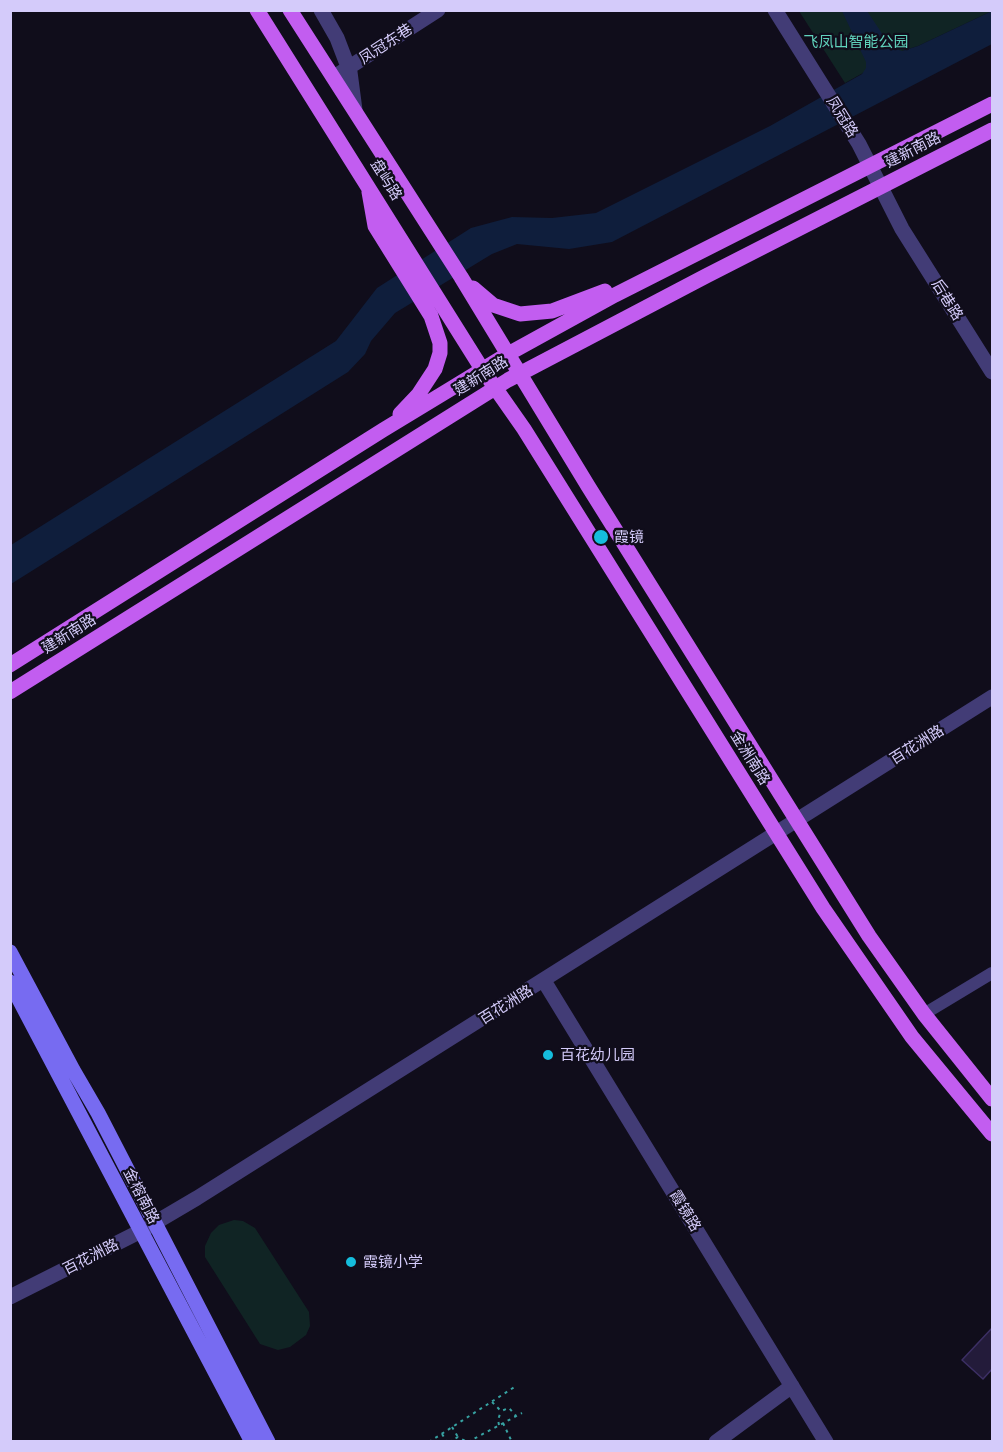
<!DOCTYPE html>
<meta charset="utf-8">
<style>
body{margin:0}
#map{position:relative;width:1003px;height:1452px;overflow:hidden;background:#100d1b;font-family:"Public Sans",sans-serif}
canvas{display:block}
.frame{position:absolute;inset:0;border:12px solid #d4cbfa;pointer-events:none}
</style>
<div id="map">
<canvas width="1003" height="1452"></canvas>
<div class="frame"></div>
</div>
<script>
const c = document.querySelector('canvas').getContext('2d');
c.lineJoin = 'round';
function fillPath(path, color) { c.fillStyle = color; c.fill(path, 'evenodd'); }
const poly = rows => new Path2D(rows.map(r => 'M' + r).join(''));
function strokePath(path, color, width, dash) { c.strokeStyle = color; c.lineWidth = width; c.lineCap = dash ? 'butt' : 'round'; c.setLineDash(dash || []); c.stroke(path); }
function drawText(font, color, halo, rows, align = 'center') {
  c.font = font + ' "Public Sans","Noto Sans SC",sans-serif'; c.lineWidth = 4.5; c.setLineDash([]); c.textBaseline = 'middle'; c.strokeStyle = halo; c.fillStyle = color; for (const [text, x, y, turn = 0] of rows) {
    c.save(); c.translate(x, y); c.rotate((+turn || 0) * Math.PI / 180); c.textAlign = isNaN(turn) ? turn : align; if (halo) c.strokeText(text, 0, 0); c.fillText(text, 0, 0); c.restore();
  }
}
fillPath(poly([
 [799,11,992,11,918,46,902,51,845,83],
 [234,1220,243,1221,255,1228,309,1312,310,1326,306,1335,290,1347,278,1350,260,1344,205,1257,205,1246,211,1233,219,1225]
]), '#102424');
fillPath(poly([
 [842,11,867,11,891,47,902,51,918,46,992,11,992,44,612,242,569,249,517,244,492,254,395,313,371,341,365,354,348,372,11,584,11,545,336,341,377,288,471,228,512,217,552,218,596,213,770,126,862,74,866,68,866,62]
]), '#0f1e3c');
const building = poly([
 [993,1327,993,1368,983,1379,962,1360,993,1327]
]);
fillPath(building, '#231b3a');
strokePath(building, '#3c2f64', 1.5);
strokePath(poly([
 [492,1402,501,1411,509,1408,516,1416],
 [503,1423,512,1442],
 [499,1425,498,1420,501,1411],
 [452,1427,458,1437],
 [442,1434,447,1442],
 [429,1442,516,1386],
 [449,1442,458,1437,467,1442],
 [468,1442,522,1413]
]), '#37a2a2', 2, [3, 4.5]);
strokePath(poly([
 [924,1014,992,973]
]), '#423c76', 12);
strokePath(poly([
 [321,10,337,38,350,72,355,110],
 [775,10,859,144,902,229,992,372],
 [334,77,438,10],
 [544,981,826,1442],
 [10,1297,141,1231,197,1198,992,697],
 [716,1442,792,1386]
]), '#423c76', 15);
strokePath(poly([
 [10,952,73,1070,98,1113,268,1442],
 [10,982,252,1442]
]), '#776bf1', 15);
strokePath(poly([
 [257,10,482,369,524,429,823,908,912,1037,992,1134],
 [290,10,461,277,588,486,869,936,924,1014,992,1099],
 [369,192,375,226,431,316,440,343,440,353,435,369,418,395,400,414],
 [473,288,493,305,520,314,552,311,605,291],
 [10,665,383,430,508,354,615,295,992,104],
 [10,692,508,380,706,276,992,130]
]), '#c25df0', 15);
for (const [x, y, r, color] of [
 [601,537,8,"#15bddd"],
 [548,1055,6,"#15bddd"],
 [351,1262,6,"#15bddd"]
]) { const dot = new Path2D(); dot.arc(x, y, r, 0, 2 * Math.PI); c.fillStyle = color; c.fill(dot); strokePath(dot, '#100d1b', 2); }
drawText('15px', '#60d2bc', '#100d1b', [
 ["飞凤山智能公园",856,42]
]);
drawText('15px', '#d4cbfa', '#100d1b', [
 ["凤冠东巷",386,44,-33],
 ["凤冠路",842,117,58],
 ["建新南路",913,150,-27],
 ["盘屿路",386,180,58],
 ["后巷路",947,300,58],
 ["建新南路",481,376,-32],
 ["建新南路",69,634,-32],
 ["百花洲路",917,745,-32],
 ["金洲南路",750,758,58],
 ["百花洲路",506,1005,-32],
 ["金榕南路",141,1196,63],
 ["霞镜路",685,1211,59],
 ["百花洲路",91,1257,-27]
]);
drawText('15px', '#d4cbfa', '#100d1b', [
 ["霞镜",614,537],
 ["百花幼儿园",560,1055],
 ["霞镜小学",363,1262]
], 'left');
</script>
